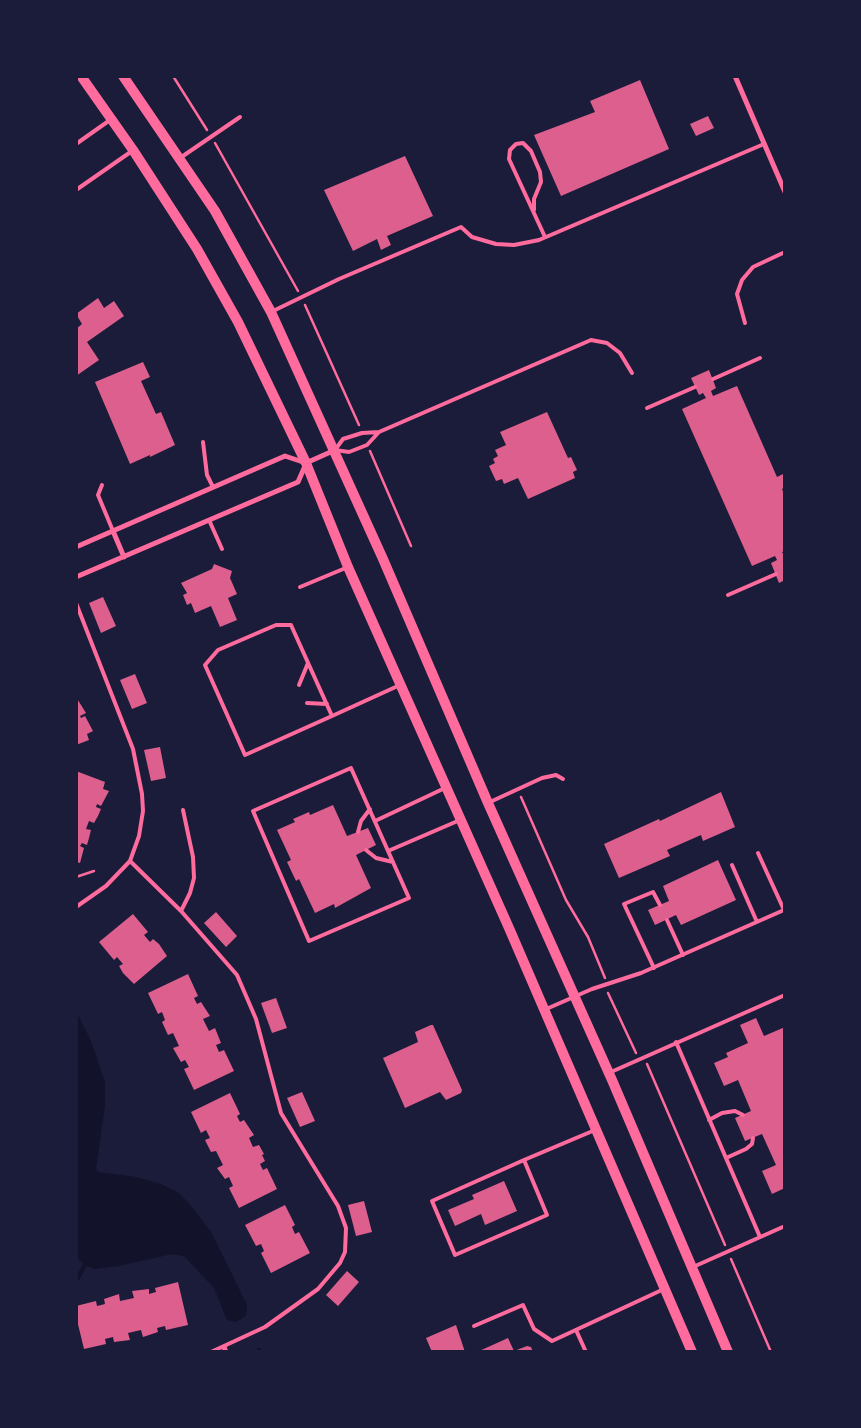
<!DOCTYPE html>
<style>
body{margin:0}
#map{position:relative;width:861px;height:1428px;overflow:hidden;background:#1b1b3a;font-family:"Nunito Sans",sans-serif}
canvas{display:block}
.frame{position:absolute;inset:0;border:78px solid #1b1b3a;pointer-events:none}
</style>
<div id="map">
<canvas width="861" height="1428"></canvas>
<div class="frame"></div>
</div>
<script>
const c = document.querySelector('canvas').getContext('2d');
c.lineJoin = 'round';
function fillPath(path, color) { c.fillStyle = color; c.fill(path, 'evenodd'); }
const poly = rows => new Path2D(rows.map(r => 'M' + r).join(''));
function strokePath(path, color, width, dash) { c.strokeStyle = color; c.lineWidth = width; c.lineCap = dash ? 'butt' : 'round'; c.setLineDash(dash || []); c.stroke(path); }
fillPath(poly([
 [76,1011,91,1041,105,1082,105,1105,96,1169,98,1172,136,1177,161,1184,179,1193,192,1207,211,1232,247,1305,246,1316,236,1322,227,1320,214,1288,184,1256,172,1254,119,1266,94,1269,85,1265,76,1257]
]), '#12122b');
strokePath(poly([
 [76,1281,85,1265],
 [259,1350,259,1352]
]), '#12122b', 4.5);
fillPath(poly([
 [640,80,669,149,561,196,534,135,595,112,590,101],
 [708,116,714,128,696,136,690,124],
 [405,156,433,216,387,236,391,245,381,250,377,239,353,251,324,190],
 [98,298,104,308,114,301,124,316,87,342,99,360,76,376,76,329,82,324,76,314],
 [143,362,150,377,141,381,156,414,161,412,175,445,150,457,150,455,130,464,95,382],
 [709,370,716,388,711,391,713,396,737,386,777,477,783,474,785,477,785,487,782,489,785,496,785,551,782,552,785,557,785,580,779,583,771,563,777,560,775,556,752,566,682,409,706,398,703,393,699,395,691,378],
 [547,412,568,458,571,457,577,470,573,472,575,478,528,499,518,478,504,484,502,479,496,481,489,466,495,463,493,459,498,456,495,450,506,445,500,432],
 [214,564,232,571,230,578,237,594,228,598,237,620,220,627,211,606,195,613,191,603,187,605,183,595,187,593,181,583,212,569],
 [103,597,116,626,101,633,89,603],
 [135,674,147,703,132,709,120,680],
 [76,697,86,713,80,716,81,718,85,716,93,731,87,734,89,740,76,745],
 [160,747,166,778,151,781,144,750],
 [76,771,105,782,103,789,109,791,101,806,97,804,96,807,101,809,98,816,94,823,89,821,86,829,91,830,89,838,87,845,82,843,80,846,84,848,80,863,76,862],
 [721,792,735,827,703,841,701,835,667,850,670,856,619,878,604,844,659,819,660,821],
 [333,805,347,836,368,828,376,845,356,855,371,888,335,908,334,904,315,913,299,879,296,881,287,862,291,860,277,830,295,822,293,819,309,812,310,815],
 [718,860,736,900,681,925,676,915,655,925,648,910,669,901,663,886],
 [216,912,237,936,226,947,204,923],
 [133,914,148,932,144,935,150,942,153,939,159,944,167,956,134,984,123,973,119,966,123,964,117,957,114,960,99,942],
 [188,974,198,996,194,998,197,1004,201,1002,210,1016,203,1019,209,1031,215,1028,221,1043,216,1045,219,1052,224,1050,234,1071,194,1090,184,1069,189,1067,185,1060,181,1062,173,1048,179,1046,173,1033,168,1035,162,1022,165,1020,162,1012,158,1014,148,993],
 [276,998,287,1028,272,1033,261,1003],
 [756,1018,764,1036,785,1027,785,1188,772,1194,762,1171,776,1165,762,1134,745,1141,735,1118,751,1111,738,1080,724,1086,714,1063,728,1057,726,1053,748,1043,740,1025],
 [431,1025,433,1025,462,1090,461,1093,446,1100,440,1092,405,1108,383,1058,418,1042,415,1032],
 [302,1092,315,1121,300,1127,287,1098],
 [230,1093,240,1114,237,1116,240,1122,244,1120,254,1135,249,1138,253,1147,259,1145,264,1154,262,1155,265,1161,260,1164,263,1170,267,1168,277,1189,239,1208,229,1188,233,1186,229,1177,225,1179,217,1168,223,1165,216,1151,211,1152,205,1140,210,1138,206,1130,201,1133,191,1112],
 [504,1181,517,1211,485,1225,481,1214,455,1226,448,1210,474,1199,472,1195],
 [364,1201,372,1232,356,1236,348,1205],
 [285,1205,295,1225,292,1227,295,1234,299,1232,310,1253,271,1273,261,1253,264,1251,261,1244,256,1246,245,1225],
 [347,1271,359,1282,338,1306,326,1295],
 [178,1282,188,1325,166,1330,165,1326,157,1328,158,1332,143,1337,141,1330,128,1333,130,1340,114,1342,113,1337,105,1339,106,1344,84,1349,76,1316,76,1306,96,1301,97,1306,105,1304,104,1299,119,1294,120,1301,134,1298,132,1291,149,1289,149,1294,156,1292,155,1288],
 [456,1325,465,1352,432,1352,426,1338],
 [508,1338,514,1351,527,1346,531,1347,533,1352,477,1352]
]), '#dd5f8e');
strokePath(poly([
 [173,76,207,130],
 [215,143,298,291],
 [305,305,359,425],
 [370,451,411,546],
 [521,797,566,900,588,937,605,978],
 [76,877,94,871],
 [608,993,636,1053],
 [647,1064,725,1245],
 [731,1259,771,1352]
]), '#ff6b9d', 2.5);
strokePath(poly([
 [76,144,110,120],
 [180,158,240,117],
 [76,190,132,151],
 [534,210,534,199,541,182,540,172,531,151,523,143,516,144,510,150,509,159,545,237],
 [271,312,339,279,461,227,472,237,496,244,514,245,539,240,764,144],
 [745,323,737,294,742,280,753,267,785,252],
 [713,379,760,358],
 [647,408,695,387],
 [379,432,367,445,349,452,335,450,343,439,362,433,379,432,591,340,607,343,620,353,632,373],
 [203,442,207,475,213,487],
 [102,485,98,495,113,531],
 [209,520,222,549],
 [300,587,348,567],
 [728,595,776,574],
 [76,603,133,749,142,794,143,811,139,836,130,861,106,886,76,907],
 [299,685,308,663],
 [307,703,327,704],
 [332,716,291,625,276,625,218,650,205,665,245,755,332,716,400,685],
 [351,768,409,898,309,941,253,811,351,768],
 [490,802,542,778,556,775,563,779],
 [375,821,445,788],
 [358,832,361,821,370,809],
 [366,850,376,858,393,862],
 [388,851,460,820],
 [130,861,181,911,237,975,256,1019,281,1113,338,1206,346,1228,345,1252,340,1263,318,1289,265,1327,211,1352],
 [732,865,757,922],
 [181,911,190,893,194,878,193,857,183,810],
 [667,920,683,955],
 [654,968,624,904,653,892,660,905],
 [544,1010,592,989,641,973,784,910,758,853],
 [676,1042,760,1237],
 [611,1072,785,995],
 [709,1120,722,1113,735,1111,743,1115],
 [726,1158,746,1149,752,1144,753,1138],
 [524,1160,547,1215,455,1255,432,1201,524,1160,595,1130],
 [693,1267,785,1226],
 [474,1326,523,1305,534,1329,552,1341,664,1289],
 [576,1330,586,1352]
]), '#ff6b9d', 4);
strokePath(poly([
 [735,76,785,192],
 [113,531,124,557],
 [76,547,285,456,306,463,335,450],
 [76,577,298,482,305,466],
 [224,1347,226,1352]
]), '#ff6b9d', 5);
strokePath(poly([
 [81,76,133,150,197,249,238,322,306,463,348,567,509,928,692,1352],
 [123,76,215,211,271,312,383,559,488,803,612,1080,728,1352]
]), '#ff6b9d', 10);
</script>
